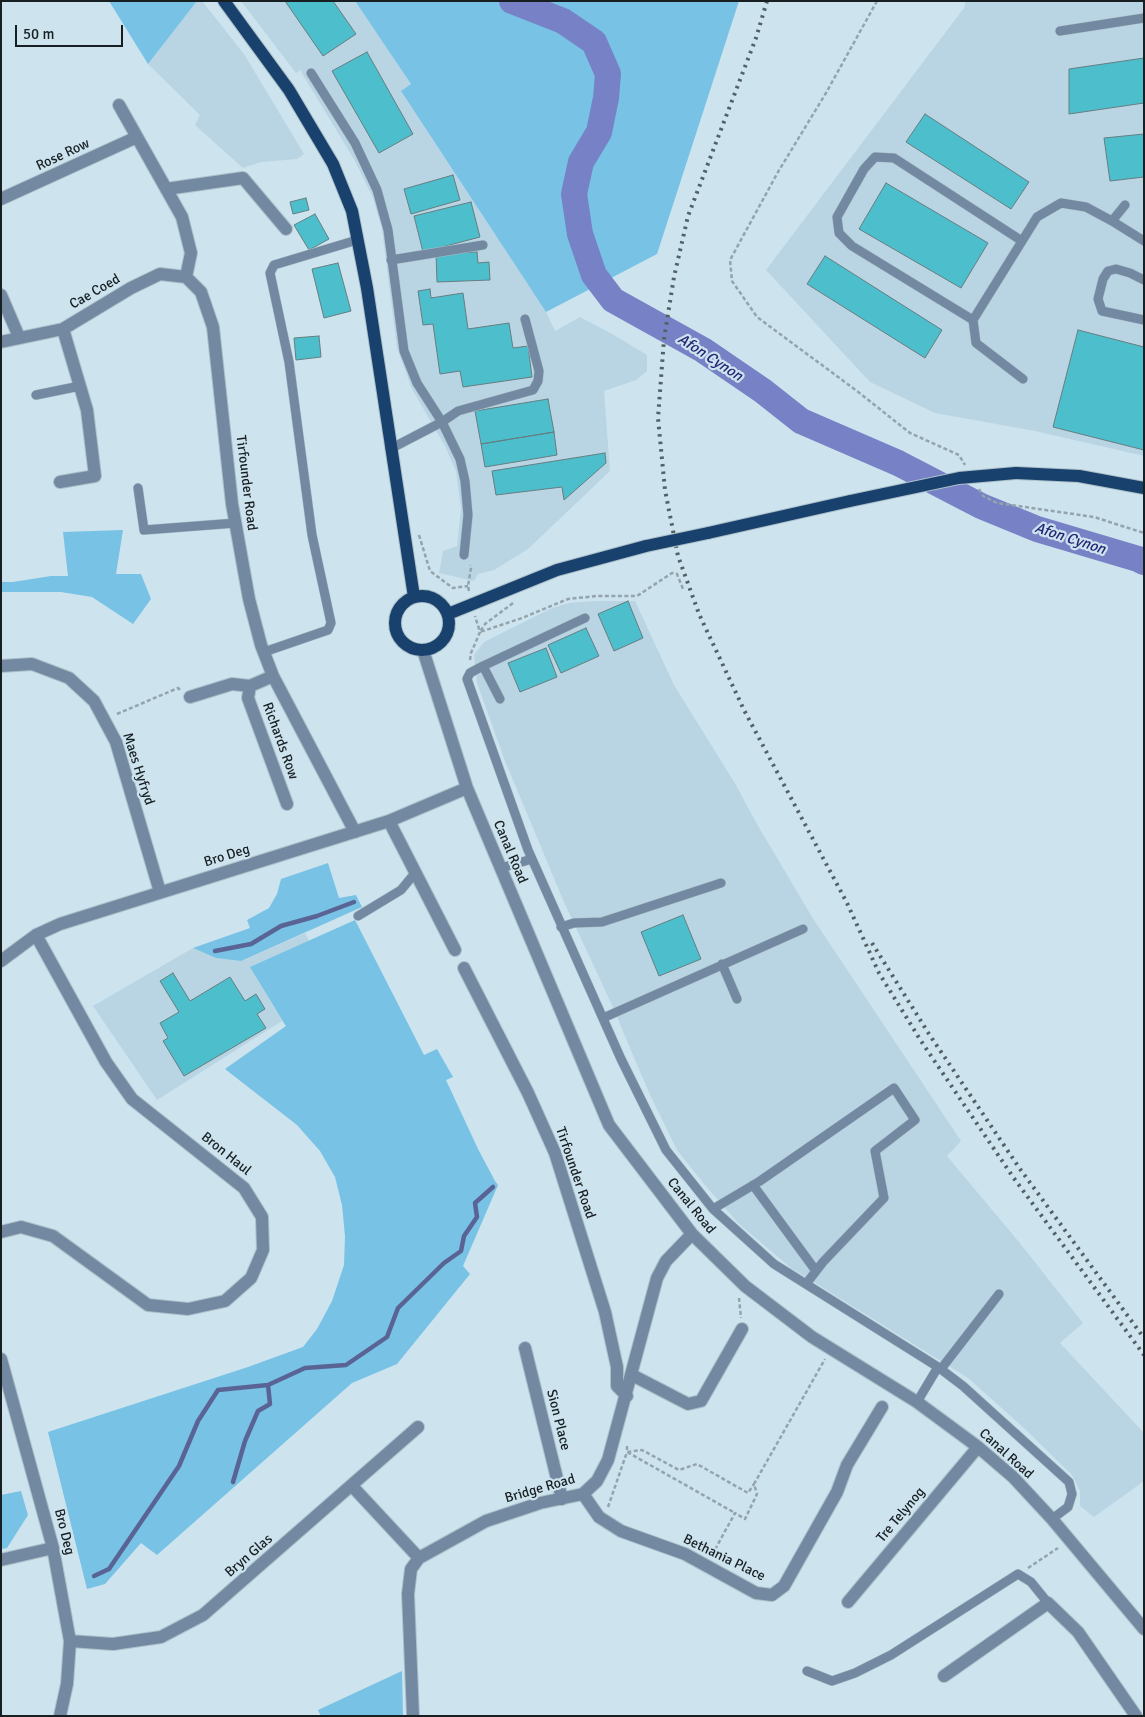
<!DOCTYPE html>
<style>
body{margin:0}
#map{position:relative;width:1145px;height:1717px;overflow:hidden;background:#cde3ee;font-family:Signika,sans-serif}
canvas{display:block}
.frame{position:absolute;inset:0;border:2px solid #171f23;pointer-events:none}
.scale{position:absolute;left:15px;top:25px;width:108px;height:22px;box-sizing:border-box;border:2px solid #171f23;border-top:0;padding-left:6px;font-size:15px;line-height:18px;white-space:nowrap;color:#171f23;-webkit-text-stroke:4px #cde3ee;paint-order:stroke}
</style>
<div id="map">
<canvas width="1145" height="1717"></canvas>
<div class="frame"></div>
<div class="scale">50 m</div>
</div>
<script>
const c = document.querySelector('canvas').getContext('2d');
c.lineJoin = 'round';
function fillPath(path, color) { c.fillStyle = color; c.fill(path, 'evenodd'); }
const poly = rows => new Path2D(rows.map(r => 'M' + r).join(''));
function strokePath(path, color, width, dash) { c.strokeStyle = color; c.lineWidth = width; c.lineCap = dash ? 'butt' : 'round'; c.setLineDash(dash || []); c.stroke(path); }
function drawText(font, color, halo, rows, align = 'center') {
  c.font = font + ' Signika,sans-serif'; c.lineWidth = 4.5; c.setLineDash([]); c.textBaseline = 'middle'; c.strokeStyle = halo; c.fillStyle = color; for (const [text, x, y, turn = 0] of rows) {
    c.save(); c.translate(x, y); c.rotate((+turn || 0) * Math.PI / 180); c.textAlign = isNaN(turn) ? turn : align; if (halo) c.strokeText(text, 0, 0); c.fillText(text, 0, 0); c.restore();
  }
}
fillPath(poly([
 [197,1,202,1,244,54,304,154,297,159,261,162,243,168,195,125,200,115,148,64],
 [241,1,355,1,411,84,401,91,546,312,555,331,580,317,614,335,647,355,647,371,636,380,604,391,610,471,528,549,494,570,478,574,474,581,439,573,443,551,457,546,461,509,456,471,445,446,412,389,397,348,382,229,373,198,355,161,300,70,296,73],
 [966,1,1144,1,1144,456,1035,431,935,413,870,382,766,270,964,8],
 [595,601,635,601,674,685,736,785,754,819,812,917,961,1141,947,1156,1019,1242,1083,1323,1060,1343,1144,1433,1144,1481,1094,1517,1080,1506,1080,1491,1072,1475,1024,1428,968,1378,791,1268,739,1224,704,1184,677,1150,650,1095,611,1003,564,902,505,761,477,683,474,655,484,642,552,608,569,603],
 [305,933,338,999,286,1026,282,1021,157,1100,93,1006,193,948,216,958,241,961]
]), '#b9d5e4');
fillPath(poly([
 [109,1,197,1,148,64],
 [355,1,739,1,657,254,546,312,401,91,411,84],
 [123,530,116,574,141,574,151,599,133,624,92,597,61,592,1,592,1,582,13,582,51,576,68,576,63,532],
 [328,863,339,898,356,895,362,907,241,961,216,958,193,948,250,928,247,920,269,908,277,894,281,879],
 [355,920,424,1055,437,1049,453,1077,446,1080,478,1149,495,1181,498,1185,463,1266,470,1274,397,1364,352,1383,157,1555,141,1543,105,1584,87,1589,48,1432,248,1367,303,1347,317,1329,332,1301,344,1265,345,1236,342,1205,335,1177,320,1151,297,1125,225,1069,286,1026,250,967],
 [21,1491,28,1515,7,1548,1,1549,1,1495],
 [402,1671,403,1716,321,1716,318,1710]
]), '#77c2e5');
strokePath(poly([
 [215,951,251,944,281,926,317,916,354,902],
 [233,1482,245,1441,258,1411,270,1404,268,1385],
 [94,1576,109,1569,179,1466,198,1421,218,1390,268,1385,305,1368,346,1365,387,1337,398,1308,444,1263,461,1251,464,1236,477,1217,475,1203,493,1187]
]), '#5a6494', 4.5);
strokePath(poly([
 [512,1,563,21,594,42,608,74,606,98,599,132,581,162,574,194,580,234,594,275,613,300,703,350,763,391,801,421,898,463,981,506,1037,529,1138,559,1144,562]
]), '#7781c5', 26);
const building = poly([
 [285,1,333,1,356,34,323,56,285,1],
 [367,52,413,134,379,153,332,71,367,52],
 [1144,58,1144,103,1069,114,1069,69,1144,58],
 [925,114,1029,182,1011,209,906,142,925,114],
 [1144,134,1144,177,1110,181,1104,138,1144,134],
 [453,175,460,200,411,214,404,189,453,175],
 [886,183,988,243,961,288,859,229,886,183],
 [306,198,309,210,293,214,290,202,306,198],
 [471,202,480,237,423,252,414,216,471,202],
 [315,214,329,239,309,250,294,225,315,214],
 [477,252,478,263,489,262,490,280,437,282,436,254,477,252],
 [825,256,942,330,925,358,807,284,825,256],
 [338,263,351,311,324,318,312,269,338,263],
 [430,289,431,298,463,293,468,329,509,323,513,348,528,346,532,377,463,387,460,371,440,374,433,324,423,325,418,291,430,289],
 [1078,330,1144,347,1144,450,1053,427,1078,330],
 [319,336,321,357,296,360,294,338,319,336],
 [548,399,554,432,481,444,475,411,548,399],
 [554,432,557,455,485,467,481,444,554,432],
 [605,453,606,463,564,500,562,487,496,495,492,471,605,453],
 [628,601,643,638,614,651,598,614,628,601],
 [586,628,599,656,561,673,548,645,586,628],
 [546,648,557,677,520,692,508,663,546,648],
 [683,915,701,959,659,976,641,932,683,915],
 [173,973,190,1001,230,977,245,1001,256,994,265,1009,257,1014,266,1028,184,1076,163,1041,168,1038,160,1023,179,1012,160,981,173,973]
]);
fillPath(building, '#4cbecc');
strokePath(building, '#677e81', 1);
const service = poly([
 [1060,31,1144,18],
 [311,73,355,143,377,190,388,230,404,351,417,383,442,422,460,459,465,481,468,515,464,555],
 [1112,221,1125,205],
 [391,260,483,245],
 [1144,280,1130,273,1116,269,1108,271,1103,279,1098,299,1102,311,1144,320],
 [973,320,852,246,839,233,837,217,864,169,875,157,894,158,1022,241],
 [1023,379,976,343,973,320,1037,217,1061,203,1086,207,1112,221,1144,241],
 [36,395,80,386],
 [390,449,442,422,458,411,533,390,538,381,539,371,525,319],
 [138,488,144,530,236,523],
 [585,618,483,666,470,673,467,679,528,850,621,1059,666,1150,713,1209,774,1264,938,1367,963,1386,1069,1482,1072,1494,1068,1507,1052,1519],
 [264,652,328,630,331,623,312,535,289,362,270,273,274,265,357,240],
 [483,666,500,699],
 [501,868,532,859],
 [358,916,401,890,415,873],
 [561,927,574,923,602,922,721,883],
 [722,964,737,999],
 [603,1018,803,929],
 [753,1185,816,1271],
 [713,1209,760,1181,894,1088,915,1120,875,1151,884,1198,823,1262,806,1284],
 [941,1369,999,1294],
 [917,1402,938,1367],
 [807,1671,832,1681,855,1673,891,1655,1018,1574,1031,1582,1048,1603]
]);
const minor = poly([
 [119,105,182,217,191,253,186,277,201,292,213,327,232,504,249,599,261,645,273,676,355,832],
 [166,189,243,178,286,229],
 [1,199,137,137],
 [1,295,19,337],
 [1,342,63,329,131,288,160,274,186,277],
 [60,482,95,476,87,410,63,329],
 [423,650,467,788,609,1125,692,1234,745,1286,812,1337,917,1402,978,1447,1013,1477,1052,1519,1144,1629],
 [1,666,32,664,69,678,94,701,116,742,160,892],
 [250,686,248,698,287,804],
 [190,697,232,684,250,686,273,676],
 [389,821,455,950],
 [1,961,36,935,60,924,389,821,467,788],
 [464,968,528,1093,555,1153,605,1312,617,1367,617,1386,627,1396],
 [1,1232,21,1227,53,1236,148,1305,188,1309,225,1301,251,1278,263,1250,262,1217,244,1188,132,1099,106,1062,36,935],
 [525,1348,562,1499],
 [1,1359,53,1548,70,1641,67,1684,60,1716],
 [632,1375,688,1404,701,1401,742,1329],
 [352,1486,419,1558],
 [583,1494,599,1517,621,1531,685,1554,756,1593,772,1595,784,1586,837,1492,847,1465,882,1407],
 [1,1560,53,1548],
 [848,1602,978,1447],
 [70,1641,113,1644,161,1637,203,1615,418,1427],
 [944,1676,1048,1603,1078,1632,1136,1716],
 [413,1716,408,1594,411,1569,419,1558,486,1521,540,1503,583,1494,597,1481,608,1460,657,1278,666,1261,692,1234]
]);
const primary = poly([
 [224,1,289,90,333,164,352,211,367,288,414,597],
 [1016,473,1079,476,1144,488],
 [708,533,850,501],
 '395 623a27 27 0 1 1 54 0a27 27 0 1 1-54 0Z',
 [448,614,557,570,646,546]
]);
strokePath(service, '#acc0c9', 10);
strokePath(minor, '#acc0c9', 14);
strokePath(primary, '#acc0c9', 14);
strokePath(poly([
 [877,1,826,93,778,172,730,260,732,281,757,317,857,391,910,433,959,455,965,465],
 [979,489,983,496,997,503,1094,517,1144,533],
 [419,535,430,571,453,588,468,586],
 [469,591,468,586,471,568,470,565],
 [513,603,485,624,480,632,522,618,568,599,596,596,637,596,672,573,677,574,683,589],
 [470,660,471,653,480,632,475,616],
 [117,714,178,688,180,690],
 [739,1298,741,1318],
 [627,1446,627,1452,735,1513],
 [608,1507,627,1452,642,1450,679,1470,697,1464,748,1493,754,1484],
 [712,1555,735,1513,745,1519,757,1494,754,1484,825,1359],
 [1028,1568,1058,1548]
]), '#93a4ad', 2.5, [4, 2.5]);
strokePath(service, '#7389a2', 9);
strokePath(minor, '#7389a2', 12);
strokePath(primary, '#19416d', 12);
strokePath(poly([
 [767,1,756,38,688,216,674,277,664,339,658,418,665,490,678,556,699,614,744,710,847,903,879,973,921,1041,1013,1177,1144,1355],
 [872,943,929,1034,1020,1169,1144,1338]
]), '#536066', 4, [2.5, 5]);
const primaryBridge = poly([
 [850,501,959,478,1016,473],
 [646,546,708,533]
]);
strokePath(primaryBridge, '#acc0c9', 14, []);
strokePath(primaryBridge, '#19416d', 12);
drawText('14px', '#171f23', '#cde3ee', [
 ["Rose Row",63,155,-25],
 ["Cae Coed",95,292,-30],
 ["Tirfounder Road",246,483,83],
 ["Richards Row",280,741,70],
 ["Maes Hyfryd",138,769,72],
 ["Canal Road",510,852,67],
 ["Bro Deg",227,856,-17],
 ["Bron Haul",226,1154,39],
 ["Tirfounder Road",575,1173,71],
 ["Canal Road",691,1206,51],
 ["Sion Place",558,1420,76],
 ["Canal Road",1006,1454,42],
 ["Bridge Road",540,1489,-16],
 ["Tre Telynog",901,1515,-50],
 ["Bro Deg",64,1532,76],
 ["Bryn Glas",249,1556,-41],
 ["Bethania Place",724,1558,26]
]);
drawText('italic 15px', '#252474', '#cde3ee', [
 ["Afon Cynon",710,358,33],
 ["Afon Cynon",1070,539,18]
]);
</script>
